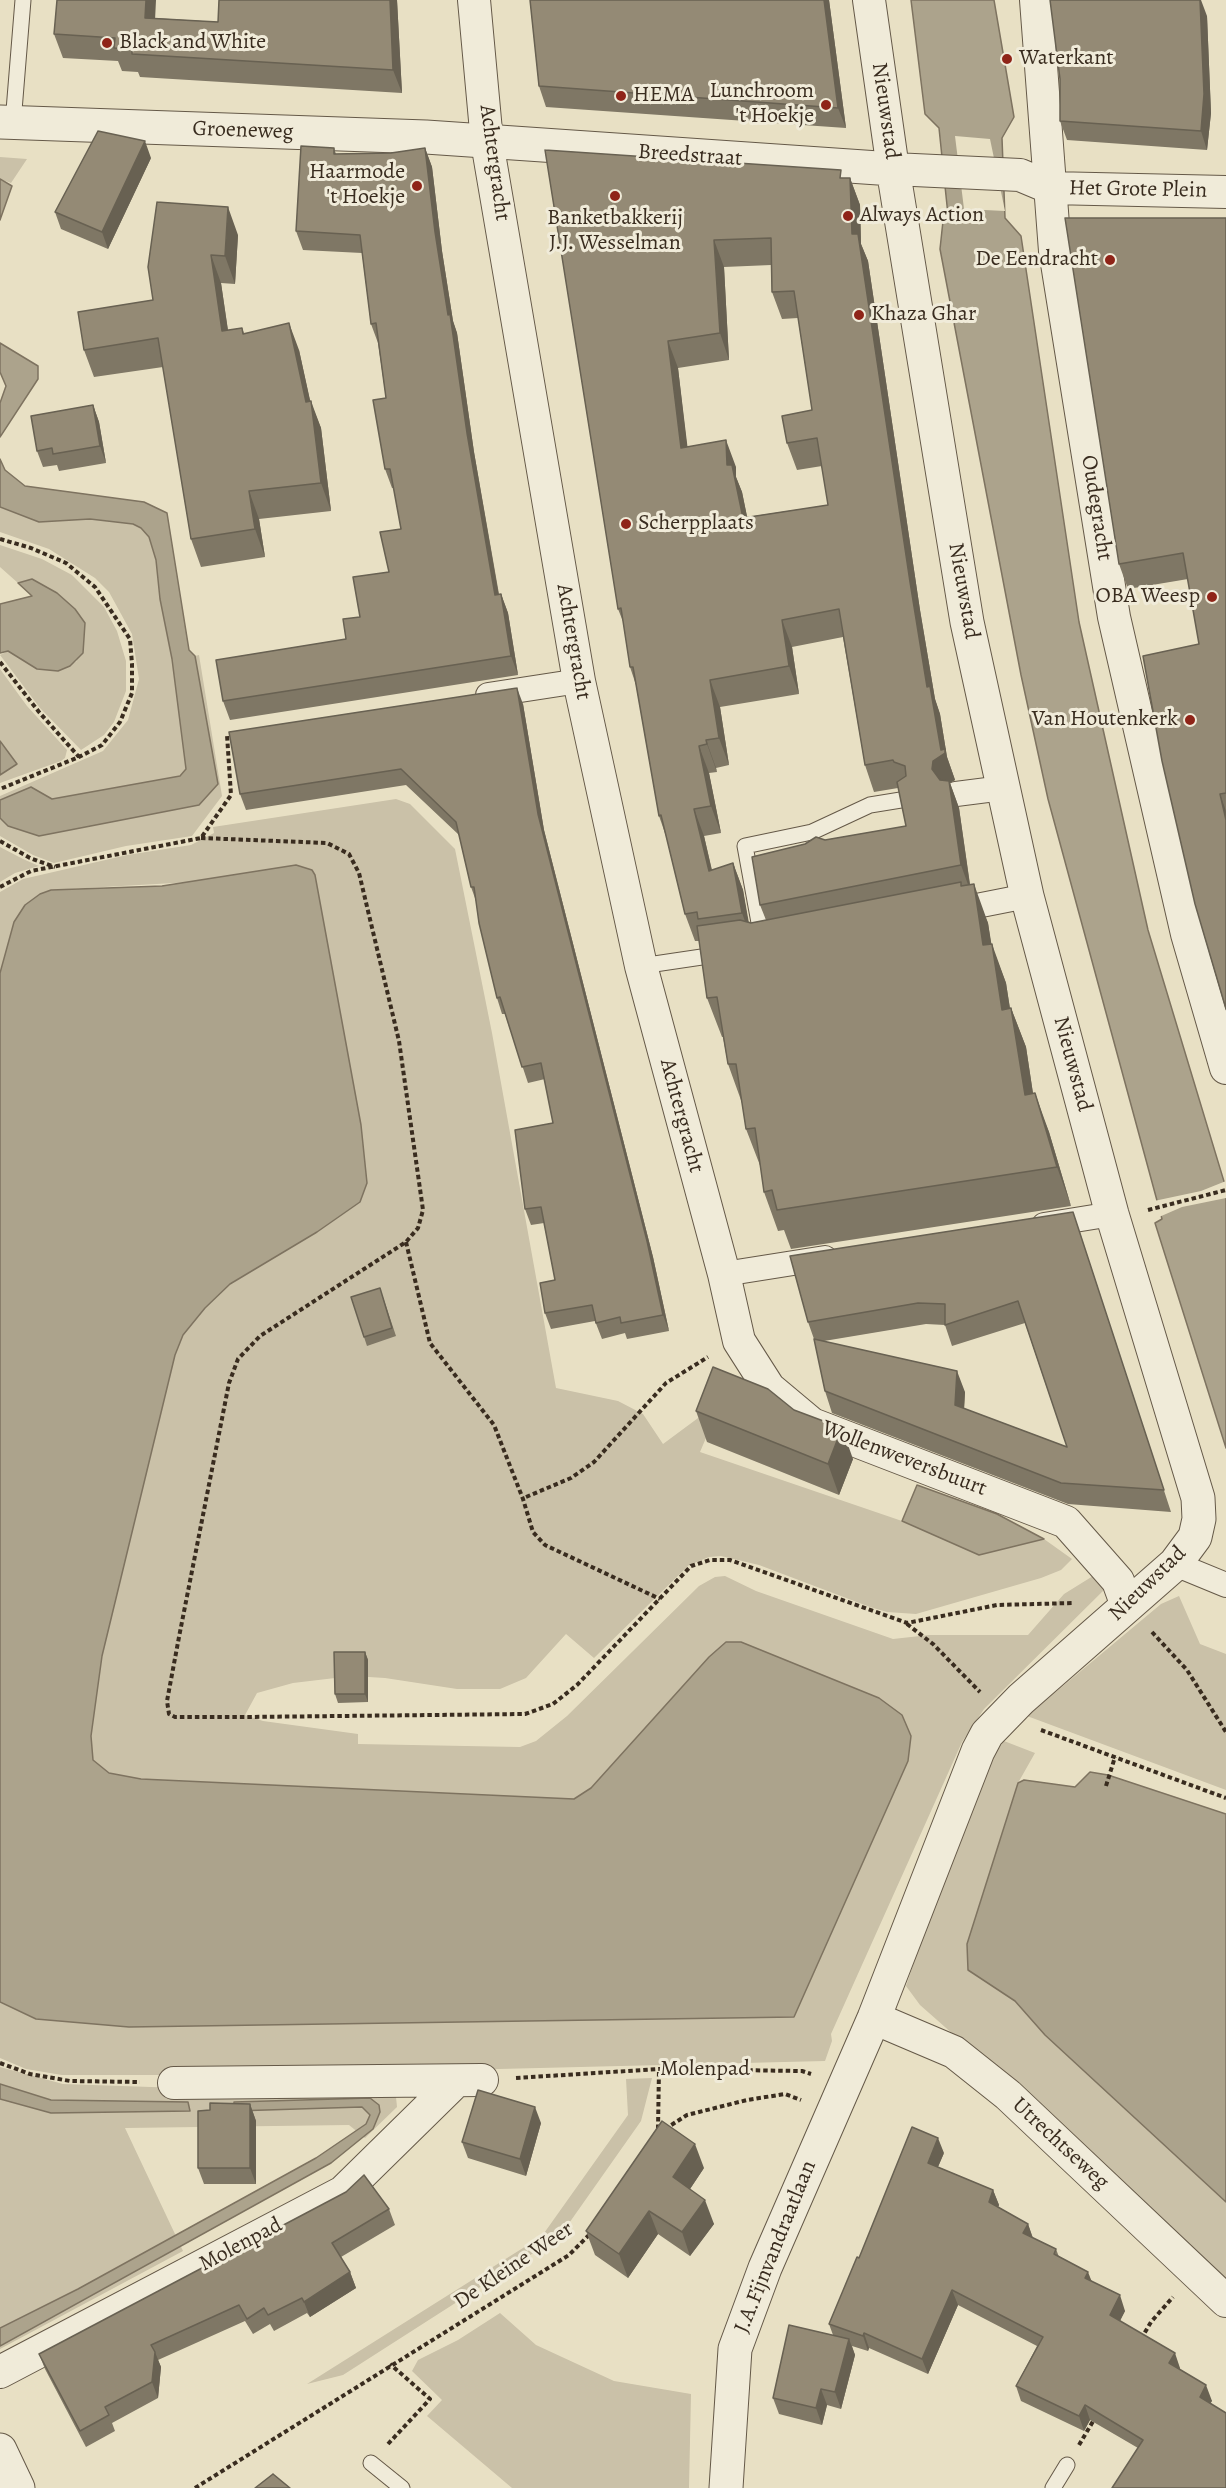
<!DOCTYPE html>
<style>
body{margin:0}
canvas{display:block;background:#e8e0c4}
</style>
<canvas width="1226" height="2488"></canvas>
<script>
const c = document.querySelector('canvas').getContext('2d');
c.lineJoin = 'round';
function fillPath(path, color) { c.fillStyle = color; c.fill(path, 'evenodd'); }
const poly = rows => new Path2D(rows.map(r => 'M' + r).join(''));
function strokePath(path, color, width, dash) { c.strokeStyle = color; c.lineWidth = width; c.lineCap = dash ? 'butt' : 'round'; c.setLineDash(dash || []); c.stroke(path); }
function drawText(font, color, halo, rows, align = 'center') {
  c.font = font + ' Alegreya,serif'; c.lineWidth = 6; c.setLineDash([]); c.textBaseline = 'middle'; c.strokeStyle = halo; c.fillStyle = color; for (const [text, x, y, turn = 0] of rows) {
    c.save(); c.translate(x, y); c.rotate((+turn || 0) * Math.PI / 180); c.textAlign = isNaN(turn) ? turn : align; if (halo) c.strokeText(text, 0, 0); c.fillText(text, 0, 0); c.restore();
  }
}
fillPath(poly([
 [0,157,27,159,11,183,0,179],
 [0,507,39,522,90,519,133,524,141,528,149,537,156,560,160,599,172,659,183,737,186,770,180,776,52,799,31,787,0,800,0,796,103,751,128,720,139,679,132,634,109,592,95,578,49,549,0,532],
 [0,545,42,559,72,575,104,607,117,631,126,661,126,691,114,722,104,735,81,750,40,708,0,655,8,651,37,669,58,671,77,661,32,579,18,583,0,567],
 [199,655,222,796,192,836,126,846,54,863,33,855,0,836,0,818,8,826,39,836,199,805,218,784,195,656],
 [0,669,27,706,67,750,65,758,61,761,0,783,0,775,17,764,0,741],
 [396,799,410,804,455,849,492,1033,556,1388,618,1401,643,1414,663,1444,717,1404,720,1405,700,1452,902,1521,979,1555,1044,1539,1072,1559,1061,1570,1041,1578,916,1614,887,1612,870,1607,759,1565,721,1556,709,1557,689,1565,594,1658,566,1634,526,1678,500,1689,457,1689,385,1678,352,1676,293,1683,257,1693,245,1715,263,1721,358,1734,358,1744,520,1747,536,1741,567,1716,699,1586,715,1577,725,1576,756,1591,893,1639,929,1635,1028,1635,1064,1594,1093,1576,1108,1586,984,1709,962,1742,831,2034,832,2041,825,2061,254,2075,62,2075,26,2069,0,2058,0,2002,36,2019,794,2017,591,1788,574,1799,141,1779,109,1773,93,1760,91,1736,102,1656,175,1355,183,1335,205,1308,230,1284,317,1232,360,1202,367,1183,361,1125,315,875,51,890,40,894,14,922,0,977,0,892,23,879,127,855,191,845,214,833,213,827],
 [0,847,23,859,39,866,15,873,0,882],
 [1179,1596,1200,1644,1226,1654,1226,1790,1027,1716,1161,1604],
 [1004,1741,1035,1753,1018,1783,967,1944,968,1969,1015,2001,1045,2035,1226,2202,1226,2287,1055,2124,920,2005,906,1986,926,1927,994,1755],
 [0,2067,63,2084,386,2095,396,2097,397,2107,365,2138,349,2125,125,2128,183,2251,0,2349],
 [652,2078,641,2121,560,2236,343,2375,307,2384,542,2236,628,2115,626,2079],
 [500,2313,536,2345,614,2381,691,2394,689,2488,512,2488,427,2416,442,2400,412,2371,418,2360,458,2340]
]), '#cac1a8');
const water = poly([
 [911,0,994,0,1014,117,1002,138,1005,218,1021,236,1079,622,1148,930,1226,1188,1226,1448,1155,1223,1162,1219,1048,799,1021,675,940,249,943,221,948,215,939,128,925,114,911,0],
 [0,179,12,186,0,220,0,179],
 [0,343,38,366,38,379,0,437,0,403,6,386,0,372,0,343],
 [0,459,5,470,25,486,144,502,167,513,189,650,195,656,218,784,199,805,39,836,8,826,0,818,0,800,31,787,52,799,180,776,186,769,172,659,160,599,156,560,149,537,141,528,133,524,90,519,39,522,0,507,0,459],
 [32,579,57,593,75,609,85,623,83,653,70,666,58,671,37,669,8,651,0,653,0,604,32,596,18,583,32,579],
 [0,741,17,764,0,775,0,741],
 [296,865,312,870,315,875,361,1125,367,1183,360,1202,317,1232,230,1284,205,1308,183,1335,175,1355,102,1656,91,1736,93,1760,109,1773,141,1779,574,1799,591,1788,709,1657,726,1642,741,1642,879,1698,902,1715,911,1736,908,1761,794,2017,129,2027,36,2019,0,2002,0,973,14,922,25,905,40,894,51,890,162,886,296,865],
 [917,1485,997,1514,1044,1539,979,1555,902,1521,917,1485],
 [1090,1772,1108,1775,1226,1814,1226,2202,1045,2035,1015,2001,968,1970,967,1944,1018,1783,1024,1780,1075,1787,1090,1772],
 [0,2084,51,2100,188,2102,190,2111,51,2113,0,2099,0,2084],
 [370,2098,379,2105,380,2112,373,2129,331,2163,0,2346,0,2328,78,2289,316,2158,366,2124,370,2115,362,2107,234,2111,234,2102,370,2098]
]);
fillPath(water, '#aca38c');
strokePath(water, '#7e7360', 1.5);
fillPath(poly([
 [955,136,990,139,1005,211,964,209],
 [1226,1181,1226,1198,1182,1207,1159,1217,1154,1201,1201,1191]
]), '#e8e0c4');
const service = poly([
 [13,123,23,0],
 [762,939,745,846,812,832,870,805,907,799],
 [641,966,722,954],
 [371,2463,402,2488],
 [1053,2488,1067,2465]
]);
const pedestrian = poly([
 [488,695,579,681],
 [956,794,1003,788],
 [951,911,1027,896],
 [1044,1225,1112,1214],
 [724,1274,825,1258],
 [1175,1564,1226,1585]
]);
const minor = poly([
 [474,0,487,142,579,681,641,966,724,1274,739,1341,769,1388,812,1424,1066,1522,1118,1581,1127,1606],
 [869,0,893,169,1020,175,1051,188,1226,192],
 [1036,0,1055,251,1114,617,1187,934,1226,1068],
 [874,2018,954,2052,1008,2095,1226,2301],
 [174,2083,482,2080],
 [0,2372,343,2192,455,2082]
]);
const tertiary = poly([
 [0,122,426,137,893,169,967,622,1027,896,1112,1214,1198,1498,1199,1519,1195,1537,1175,1564,1021,1699,987,1734,978,1751,874,2018,765,2268,735,2349,726,2488],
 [0,2450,18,2488]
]);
strokePath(service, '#655948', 17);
strokePath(pedestrian, '#655948', 26);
strokePath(minor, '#655948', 34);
strokePath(tertiary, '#655948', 35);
strokePath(poly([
 [0,539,31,548,66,563,95,587,130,639,132,664,132,693,120,722,102,745,79,757,0,789],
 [0,662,39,712,79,757],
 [201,838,327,843,349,854,359,873,399,1041,423,1210,418,1228,406,1242,260,1336,238,1359,229,1383,179,1637,167,1701,169,1714,175,1717,247,1717,525,1714,553,1704,577,1685,691,1566,710,1560,730,1560,907,1623,997,1605,1074,1603],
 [0,841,30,858,55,867],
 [0,887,31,871,201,838,231,795,227,735],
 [1148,1210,1226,1190],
 [406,1242,430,1343,494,1425,523,1499,533,1532,545,1545,660,1599],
 [526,1497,571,1478,594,1462,666,1383,708,1357],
 [907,1624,933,1644,980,1692],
 [1152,1632,1187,1670,1226,1732],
 [1041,1730,1226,1798],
 [1106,1786,1115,1757],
 [0,2063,30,2074,70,2081,140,2082],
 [516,2078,659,2069,802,2071,811,2074],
 [658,2129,659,2069],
 [665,2129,687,2115,747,2100,785,2094,801,2100],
 [1141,2339,1151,2322,1173,2297],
 [388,2444,430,2399,390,2364],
 [1079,2445,1095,2418],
 [195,2488,569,2255,590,2234]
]), '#392c1f', 4, [4.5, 3]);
strokePath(service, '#f0ebd9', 15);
strokePath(pedestrian, '#f0ebd9', 24);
strokePath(minor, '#f0ebd9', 32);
strokePath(tertiary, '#f0ebd9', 33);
fillPath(poly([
 [219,0,397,0,402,93,140,77,138,72,122,71,118,61,63,58,54,34,155,18,218,22],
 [530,0,829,0,846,128,546,107,539,86],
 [1207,16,1211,113,1207,150,1067,140,1060,121],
 [334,148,336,154,391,153,425,148,432,167,442,251,453,321,457,333,474,452,499,594,501,594,508,613,518,675,230,720,223,701,346,639,389,572,401,529,394,488,392,488,385,469,386,398,378,343,371,324,362,253,303,250,296,231],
 [545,150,843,178,850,178,860,205,861,244,868,261,920,610,935,699,940,714,947,757,954,777,955,780,950,783,959,808,970,884,988,923,991,944,1006,983,1010,1008,1011,1008,1026,1047,1033,1093,1049,1132,1071,1206,791,1249,784,1230,778,1231,764,1192,761,1168,746,1129,742,1103,728,1064,723,1037,722,1037,707,998,699,941,695,941,685,914,666,836,659,816,636,685,630,667,624,624,618,609],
 [771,265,772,292,782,319,798,318,812,410,787,443,797,470,822,466,828,505,747,517,742,492,736,477,736,467,687,447,678,368,729,360,724,267],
 [843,637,865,765,874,792,898,788,906,826,825,840,760,905,766,920,751,923,748,922,743,890,733,863,712,870,704,836,721,833,709,773,717,772,716,768,729,765,720,707,799,694,792,647],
 [151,158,108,249,61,229,55,212],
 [1226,218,1226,1009,1199,644,1188,579,1128,589,1119,564],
 [238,235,235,284,221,283,228,330,242,328,244,333,299,350,310,401,321,428,331,511,259,519,265,557,201,567,191,539,163,367,94,377,84,350,153,300],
 [93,405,99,422,106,463,59,471,57,465,43,467,37,451],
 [523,704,544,830,653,1257,669,1331,627,1339,625,1333,602,1339,595,1321,551,1329,545,1313,555,1280,544,1223,531,1225,525,1209,553,1123,545,1079,528,1083,505,1014,502,1014,497,998,476,901,471,887,459,835,406,785,246,810,240,794],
 [1080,1233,1171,1512,1068,1504,832,1413,825,1391,814,1339,808,1322],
 [1025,1323,1067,1447,964,1409,965,1392,824,1341,926,1324,945,1325,952,1346],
 [383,1297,396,1336,367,1346,364,1337],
 [696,1411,853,1459,839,1495,707,1442],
 [365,1652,368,1660,368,1702,338,1703,335,1694],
 [250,2104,256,2121,256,2184,204,2184,198,2168,210,2110],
 [541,2123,526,2176,468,2158,462,2142],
 [944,2153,938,2167,993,2190,999,2205,998,2207,1028,2224,1033,2238,1056,2249,1059,2257,1091,2281,1125,2311,1120,2321,1180,2368,1180,2369,1212,2401,1138,2448,1090,2420,1084,2431,1021,2401,1016,2386,1037,2346,958,2305,928,2374,869,2348,868,2351,852,2346,855,2355,841,2409,827,2405,822,2425,779,2414,773,2398,833,2335,829,2324,859,2258],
 [704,2168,690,2189,714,2224,690,2256,658,2234,628,2278,595,2255,586,2231],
 [389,2209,395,2225,341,2257,350,2272,356,2288,310,2317,307,2313,274,2331,270,2324,253,2334,245,2321,158,2360,161,2367,158,2398,112,2423,115,2431,86,2447,45,2369,39,2354]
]), '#7f7765');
fillPath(poly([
 [146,0,156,0,154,41,145,18],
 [390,0,397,0,402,93,393,70],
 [824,0,829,0,846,128,838,108],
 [1194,0,1201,0,1207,16,1211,113,1207,150,1201,131],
 [145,141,151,158,108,249,102,232],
 [425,148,432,167,442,251,453,321,457,333,474,452,502,614,495,595,467,433,435,232],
 [850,178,860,205,861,244,868,261,920,610,935,699,940,714,947,757,954,777,955,780,950,783,959,808,971,893,961,865,943,788,932,769,933,761,941,750,927,687,852,234],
 [228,207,238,235,235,284,225,256],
 [714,240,724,267,729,360,720,333],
 [211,255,221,283,232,359,222,331],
 [289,323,299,350,312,409,311,401,321,428,331,511,321,483,306,402],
 [668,341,678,368,691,476,681,448],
 [93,405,99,422,106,463,100,446],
 [726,440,736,467,736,477,742,492,753,545,743,518,727,465],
 [249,491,259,519,265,557,255,529],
 [501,594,508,613,518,675,511,656],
 [782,620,792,647,799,694,789,666],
 [710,680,720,707,729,765,719,738],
 [517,688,523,704,544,830,653,1257,669,1331,663,1315,538,814],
 [706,740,716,768,717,772,707,744],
 [699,746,709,773,721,833,711,806],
 [1220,794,1226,811,1226,820],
 [694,809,704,836,718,898,709,871],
 [733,863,743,890,752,940,742,913],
 [974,884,988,923,998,984,983,945],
 [992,944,1006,983,1016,1049,1002,1010],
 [1011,1008,1026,1047,1039,1134,1025,1095],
 [1035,1093,1049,1132,1071,1206,1057,1167],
 [957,1371,965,1392,963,1427,955,1405],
 [842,1428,853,1459,839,1495,828,1464],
 [365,1652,368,1660,368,1702,365,1694],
 [250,2104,256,2121,256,2184,250,2168],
 [535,2107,541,2123,526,2176,520,2159],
 [938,2138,944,2153,933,2178,928,2163],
 [695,2144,704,2168,682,2201,673,2177],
 [993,2190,999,2205,994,2217,989,2202],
 [705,2200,714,2224,690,2256,682,2232],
 [649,2211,658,2234,628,2278,619,2254],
 [1028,2224,1033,2239,1023,2233],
 [350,2272,356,2288,310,2317,304,2302],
 [1088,2272,1094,2287,1085,2278],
 [952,2290,958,2305,928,2374,922,2359],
 [1120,2295,1125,2311,1115,2330,1110,2315],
 [864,2333,869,2348,868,2351,863,2336],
 [849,2339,855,2355,841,2409,835,2392],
 [155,2352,161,2367,158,2398,152,2382],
 [1175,2353,1180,2368,1175,2378,1169,2363],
 [1206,2385,1212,2401,1205,2412,1200,2397],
 [821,2389,827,2405,822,2425,816,2408],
 [1085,2405,1090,2420,1084,2431,1079,2416]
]), '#686152');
const building = poly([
 [57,0,146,0,145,18,218,22,219,0,390,0,393,70,132,54,132,49,114,48,115,38,54,34,57,0],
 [530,0,824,0,838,108,539,86,530,0],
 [1050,0,1200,0,1204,94,1201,131,1060,121,1060,79,1050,0],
 [98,131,145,141,102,232,55,212,98,131],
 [301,146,334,148,334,154,391,153,425,148,435,232,448,315,450,314,467,433,495,595,501,594,511,656,223,701,216,660,346,639,343,619,360,617,353,577,389,572,380,532,401,529,390,469,385,469,373,400,386,398,376,323,371,324,360,235,296,231,301,146],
 [545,150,841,170,840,178,850,178,852,234,858,234,910,582,927,687,930,686,941,750,945,749,945,753,933,761,932,769,940,780,949,781,961,865,760,905,752,857,805,844,816,837,825,840,906,826,897,782,906,776,905,766,894,762,893,760,865,765,839,609,782,620,789,666,710,680,719,738,706,740,707,744,699,746,711,806,694,809,709,871,733,863,742,913,698,919,697,912,685,914,661,815,659,816,633,667,630,667,621,608,618,609,545,150],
 [771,238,772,292,794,291,812,410,782,416,787,443,817,438,828,505,743,518,732,465,727,465,726,440,681,448,668,341,720,333,714,240,771,238],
 [157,202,228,207,225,256,211,255,222,331,242,328,243,334,289,323,306,402,311,401,321,483,249,491,255,529,191,539,158,338,84,350,78,312,153,300,148,267,157,202],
 [1065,218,1226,218,1226,793,1220,794,1226,820,1226,1009,1195,904,1162,761,1143,656,1199,644,1183,553,1119,564,1065,218],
 [93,405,100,446,53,454,52,448,37,451,31,416,93,405],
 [517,688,538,814,647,1241,663,1315,621,1323,620,1317,596,1323,592,1305,545,1313,540,1283,555,1280,541,1207,525,1209,515,1130,553,1123,541,1063,522,1067,500,997,497,998,479,923,474,887,471,887,456,822,401,769,240,794,229,732,517,688],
 [961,882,961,886,974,884,983,945,992,944,1002,1010,1011,1008,1025,1095,1035,1093,1057,1167,777,1210,772,1190,764,1192,755,1128,746,1129,736,1064,728,1064,717,997,707,998,697,926,740,920,751,923,961,882],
 [1073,1212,1164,1490,1061,1483,825,1391,814,1339,957,1371,955,1405,1067,1447,1018,1301,945,1325,945,1304,918,1303,808,1322,790,1256,1073,1212],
 [380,1288,392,1328,364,1337,351,1297,380,1288],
 [713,1367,768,1389,794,1410,842,1428,828,1464,696,1411,713,1367],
 [334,1652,365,1652,365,1694,335,1694,334,1652],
 [478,2090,535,2107,520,2159,462,2142,478,2090],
 [210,2103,250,2104,250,2168,198,2168,198,2111,210,2110,210,2103],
 [662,2121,695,2144,673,2177,705,2200,682,2232,649,2211,619,2254,586,2231,662,2121],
 [912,2127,938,2138,928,2163,993,2190,989,2202,1028,2224,1023,2233,1056,2249,1054,2254,1088,2272,1085,2278,1120,2295,1110,2315,1175,2353,1169,2363,1206,2385,1200,2397,1226,2413,1226,2488,1112,2488,1143,2440,1085,2405,1079,2416,1016,2386,1043,2337,952,2290,922,2359,864,2333,863,2336,829,2324,857,2257,859,2258,912,2127],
 [364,2175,389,2209,332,2243,350,2272,304,2302,302,2298,268,2315,264,2308,247,2319,239,2305,151,2345,155,2352,152,2382,105,2407,109,2415,80,2431,39,2354,346,2192,364,2175],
 [789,2325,849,2339,835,2392,821,2389,816,2408,773,2398,789,2325],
 [273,2474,290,2488,255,2488,273,2474]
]);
fillPath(building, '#948a75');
strokePath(building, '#686152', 1.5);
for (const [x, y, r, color] of [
 [107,43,6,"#8f2418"],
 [1007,59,6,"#8f2418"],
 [621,96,6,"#8f2418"],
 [826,105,6,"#8f2418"],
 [417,186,6,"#8f2418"],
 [615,196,6,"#8f2418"],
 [848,216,6,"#8f2418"],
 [1110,260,6,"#8f2418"],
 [859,315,6,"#8f2418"],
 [626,524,6,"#8f2418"],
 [1212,597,6,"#8f2418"],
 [1190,720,6,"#8f2418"]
]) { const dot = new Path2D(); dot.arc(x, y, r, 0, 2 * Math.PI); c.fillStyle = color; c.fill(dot); strokePath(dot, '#f0ebd9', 2); }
drawText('22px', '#392c1f', '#f0ebd9', [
 ["Black and White",119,43],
 ["Waterkant",1019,59],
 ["Lunchroom",814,92,"right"],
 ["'t Hoekje",814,117,"right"],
 ["HEMA",633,96],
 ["Haarmode",405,173,"right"],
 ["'t Hoekje",405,198,"right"],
 ["Always Action",860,216],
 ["Banketbakkerij",615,219,"center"],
 ["J.J. Wesselman",615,244,"center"],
 ["De Eendracht",1098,260,"right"],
 ["Khaza Ghar",871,315],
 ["Scherpplaats",638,524],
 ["OBA Weesp",1200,597,"right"],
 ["Van Houtenkerk",1178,720,"right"]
], 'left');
drawText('22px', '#392c1f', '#f0ebd9', [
 ["Nieuwstad",885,111,82],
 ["Groeneweg",243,131,2],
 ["Breedstraat",690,156,4],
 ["Achtergracht",494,163,82],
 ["Het Grote Plein",1138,190,1],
 ["Oudegracht",1096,508,81],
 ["Nieuwstad",963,591,80],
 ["Achtergracht",573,642,80],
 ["Nieuwstad",1072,1064,75],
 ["Achtergracht",681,1116,75],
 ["Wollenweversbuurt",904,1459,21],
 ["Nieuwstad",1148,1584,-44],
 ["Molenpad",705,2070],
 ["Utrechtseweg",1060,2144,43],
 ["Molenpad",241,2245,-28],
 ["J.A.Fijnvandraatlaan",776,2247,-68],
 ["De Kleine Weer",514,2266,-34]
]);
</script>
